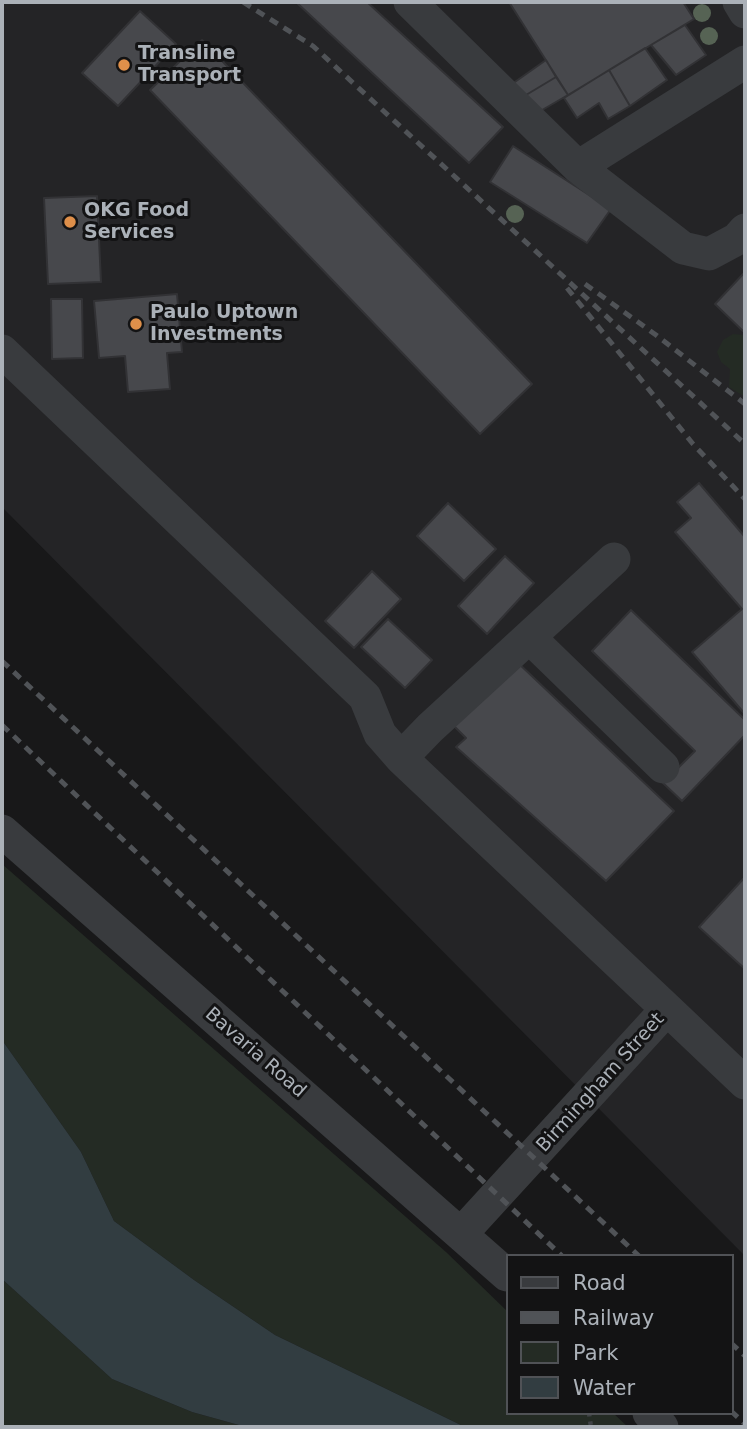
<!DOCTYPE html>
<style>
body{margin:0}
#map{position:relative;width:747px;height:1429px;overflow:hidden;background:#181819;font-family:"DejaVu Sans",sans-serif}
canvas{display:block}
.frame{position:absolute;inset:0;border:4px solid #abb1b8;pointer-events:none}
.legend{position:absolute;left:506px;top:1254px;width:228px;height:161px;box-sizing:border-box;background:#131314;border:2px solid #505256;margin:0;padding:9px 12px;list-style:none;font-size:21px;color:#abb1b8}
.legend li{display:flex;align-items:center;gap:14px;height:35px}
.legend b{width:35px;border:2px solid #505256}
</style>
<div id="map">
<canvas width="747" height="1429"></canvas>
<div class="frame"></div>
<ul class="legend">
<li><b style="height:9px;background:#393b3e"></b>Road</li>
<li><b style="height:9px;background:#505357"></b>Railway</li>
<li><b style="height:19px;background:#242b24"></b>Park</li>
<li><b style="height:19px;background:#323d41"></b>Water</li>
</ul>
</div>
<script>
const c = document.querySelector('canvas').getContext('2d');
c.lineJoin = 'round';
function fillPath(path, color) { c.fillStyle = color; c.fill(path, 'evenodd'); }
const poly = rows => new Path2D(rows.map(r => 'M' + r).join(''));
function strokePath(path, color, width, dash) { c.strokeStyle = color; c.lineWidth = width; c.lineCap = dash ? 'butt' : 'round'; c.setLineDash(dash || []); c.stroke(path); }
function drawText(font, color, halo, rows, align = 'center') {
  c.font = font + ' "DejaVu Sans",sans-serif'; c.lineWidth = 6; c.setLineDash([]); c.textBaseline = 'middle'; c.strokeStyle = halo; c.fillStyle = color; for (const [text, x, y, turn = 0] of rows) {
    c.save(); c.translate(x, y); c.rotate((+turn || 0) * Math.PI / 180); c.textAlign = isNaN(turn) ? turn : align; if (halo) c.strokeText(text, 0, 0); c.fillText(text, 0, 0); c.restore();
  }
}
fillPath(poly([
 [2,2,745,2,745,1256,2,507]
]), '#242426');
fillPath(poly([
 [733,334,745,335,745,397,729,387,730,369,721,362,717,352,723,340],
 [2,864,446,1252,507,1311,507,1413,613,1413,628,1427,465,1427,275,1335,194,1280,114,1221,81,1152,2,1040],
 [2,1279,112,1379,192,1412,246,1427,2,1427]
]), '#242b24');
fillPath(poly([
 [2,1040,81,1152,114,1221,194,1280,275,1335,465,1427,246,1427,192,1412,112,1379,2,1279]
]), '#323d41');
const building = poly([
 [296,2,367,2,503,127,469,163,296,2],
 [509,2,683,2,694,19,568,95,509,2],
 [140,11,176,44,118,106,82,73,140,11],
 [685,25,706,55,676,75,651,45,685,25],
 [202,40,532,384,480,434,150,90,202,40],
 [645,48,667,80,630,106,609,70,645,48],
 [546,60,556,77,526,95,512,84,546,60],
 [609,70,630,106,608,119,599,103,577,118,564,98,609,70],
 [556,77,568,95,537,113,526,95,556,77],
 [513,146,611,209,587,243,490,182,513,146],
 [97,196,101,282,48,284,44,198,97,196],
 [745,272,745,333,715,304,745,272],
 [177,294,182,352,167,353,170,389,128,392,125,356,99,358,94,301,177,294],
 [51,299,82,299,83,358,52,359,51,299],
 [699,483,745,537,744,713,692,652,742,609,675,532,691,518,677,502,699,483],
 [448,503,496,549,464,581,417,536,448,503],
 [505,556,534,583,487,634,458,606,505,556],
 [372,571,401,599,354,648,325,621,372,571],
 [631,610,745,720,745,735,682,801,663,783,695,751,592,651,631,610],
 [388,619,432,660,405,688,361,647,388,619],
 [516,661,674,811,606,881,456,747,466,738,453,725,516,661],
 [745,877,745,969,699,927,745,877]
]);
fillPath(building, '#47484c');
strokePath(building, '#323235', 2);
strokePath(poly([
 [589,1413,591,1427]
]), '#3f4245', 4.5, [3.5, 5]);
strokePath(poly([
 [410,2,578,167,683,248,709,254,737,239,745,230],
 [739,2,745,12],
 [578,167,745,62],
 [2,351,365,697,380,734,401,758],
 [614,559,430,728,401,758,667,1009],
 [529,637,663,767],
 [2,831,507,1275],
 [461,1234,667,1009,745,1083],
 [649,1413,662,1427]
]), '#393b3e', 33);
strokePath(poly([
 [243,2,313,46,745,444],
 [585,284,656,335,745,404],
 [567,288,693,444,745,499],
 [2,661,639,1256],
 [2,725,562,1256],
 [731,1343,745,1356],
 [731,1411,745,1424]
]), '#505357', 5, [9, 7]);
c.fillStyle = '#566354';
for (const [x, y] of [
 [702,13],
 [709,36],
 [515,214]
]) { c.beginPath(); c.arc(x, y, 9, 0, 2 * Math.PI); c.fill(); }
for (const [x, y, r, color] of [
 [124,65,7,"#de8f4a"],
 [70,222,7,"#de8f4a"],
 [136,324,7,"#de8f4a"]
]) { const dot = new Path2D(); dot.arc(x, y, r, 0, 2 * Math.PI); c.fillStyle = color; c.fill(dot); strokePath(dot, '#131314', 2.5); }
drawText('bold 19px', '#abb1b8', '#131314', [
 ["Transline",138,54],
 ["Transport",138,76],
 ["OKG Food",84,211],
 ["Services",84,233],
 ["Paulo Uptown",150,313],
 ["Investments",150,335]
], 'left');
drawText('19px', '#abb1b8', '#131314', [
 ["Bavaria Road",255,1053,41],
 ["Birmingham Street",601,1083,-48]
]);
</script>
